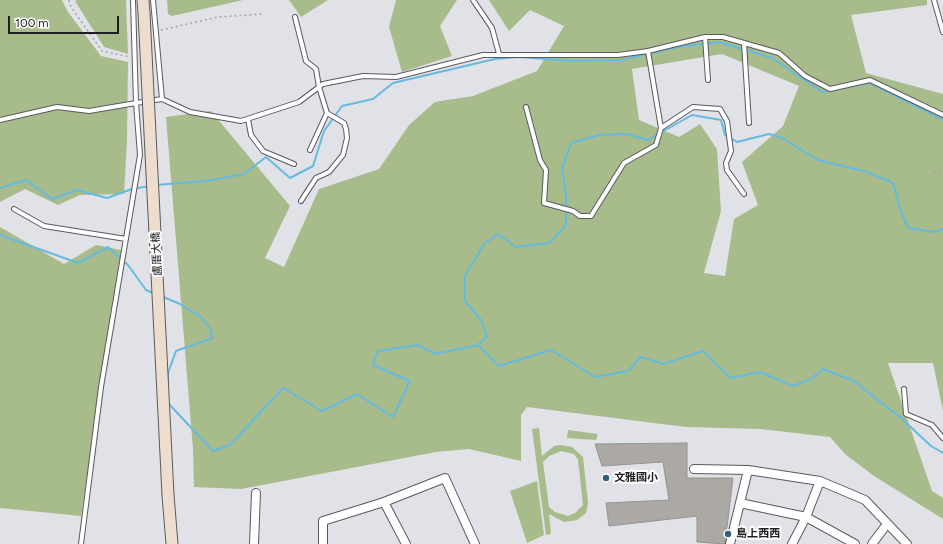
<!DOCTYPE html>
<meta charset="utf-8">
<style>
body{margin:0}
#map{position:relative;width:943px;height:544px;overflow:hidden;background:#e1e2e8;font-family:Figtree,sans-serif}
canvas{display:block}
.scale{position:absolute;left:8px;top:16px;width:111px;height:18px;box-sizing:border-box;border:2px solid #202022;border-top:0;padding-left:5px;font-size:12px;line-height:14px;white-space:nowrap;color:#202022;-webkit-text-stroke:3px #fff;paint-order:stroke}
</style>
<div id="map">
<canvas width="943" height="544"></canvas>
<div class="scale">100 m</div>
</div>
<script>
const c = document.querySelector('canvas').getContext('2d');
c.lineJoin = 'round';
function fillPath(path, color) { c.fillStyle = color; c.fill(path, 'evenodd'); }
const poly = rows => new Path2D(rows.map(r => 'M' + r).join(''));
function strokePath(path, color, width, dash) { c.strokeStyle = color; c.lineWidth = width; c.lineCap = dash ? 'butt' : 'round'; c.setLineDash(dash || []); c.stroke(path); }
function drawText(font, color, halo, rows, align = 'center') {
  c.font = font + ' Figtree,"Noto Sans TC",sans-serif'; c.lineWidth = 4; c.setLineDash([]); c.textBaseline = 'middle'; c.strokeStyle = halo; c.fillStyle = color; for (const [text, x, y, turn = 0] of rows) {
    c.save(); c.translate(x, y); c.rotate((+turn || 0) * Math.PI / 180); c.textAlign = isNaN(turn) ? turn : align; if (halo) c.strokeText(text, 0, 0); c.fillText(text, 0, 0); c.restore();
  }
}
fillPath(poly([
 [0,0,62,0,68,12,101,56,128,62,127,141,124,194,80,195,58,205,25,189,0,202],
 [77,0,126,0,128,54,104,47,75,1],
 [167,0,243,0,172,16,168,14],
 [289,0,328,0,301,17],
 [396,0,457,0,440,26,452,56,402,72,389,27],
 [489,0,927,0,927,5,851,15,866,73,943,94,943,411,933,363,888,363,932,491,943,498,943,519,874,476,845,454,830,437,760,429,686,427,527,407,521,415,521,461,469,449,436,452,241,489,194,487,193,449,166,117,211,111,290,206,265,258,284,267,319,189,379,169,409,125,435,102,473,96,537,71,564,26,530,10,509,31],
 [722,54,799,86,783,126,742,162,758,205,734,219,725,276,704,273,721,211,717,149,700,124,679,137,639,120,632,69],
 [0,227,64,264,96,245,121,250,81,516,0,508],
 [539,428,542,456,554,446,560,445,572,447,583,457,588,503,586,513,577,520,564,522,549,514,551,534,546,535,532,429],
 [561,451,574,454,578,460,583,505,575,513,568,516,555,512,549,507,543,462,549,456],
 [568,430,598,434,596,440,567,438],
 [537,481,544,535,527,543,510,491]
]), '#a8bb8b');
strokePath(poly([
 [156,185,206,181,244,174,266,157,290,178,313,166,324,131,342,106,373,99,393,83,495,59,519,57,572,61,621,60,678,47,719,42,772,58,822,92,870,83,943,120],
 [0,188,26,180,52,199,77,190,107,198,132,189,150,186],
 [0,235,78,263,108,247,128,265,146,290,153,293],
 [161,296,180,304,201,317,211,330,212,338,176,351,168,373,168,381],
 [478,345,487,336,481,320,465,301,465,276,484,244,498,234,516,247,549,243,566,225,566,195,562,168,571,143,599,135,627,134,648,140,692,115,721,120,725,135,737,142,769,134,782,138,818,160,867,172,893,183,900,209,908,228,934,232,943,229],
 [168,403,213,451,230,445,283,388,322,411,357,394,393,417,410,381,373,365,378,351,418,345,435,354,478,345,499,366,551,350,595,377,628,371,641,357,663,364,703,351,730,378,760,372,793,386,811,379,823,369,854,381,902,419,931,446,943,453]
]), '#64bbdf', 2);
const building = poly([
 [687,443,687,478,733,478,725,544,697,542,697,516,609,526,606,503,669,500,663,462,602,466,595,444,687,443]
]);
fillPath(building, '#aca8a4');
strokePath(building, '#96928e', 1);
const lane = poly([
 [153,0,162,99],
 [473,0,492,28,499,54],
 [934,0,943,32],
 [295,17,306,61,316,69,319,87,327,113,310,150],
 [705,37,708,80],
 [744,43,749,123],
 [526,107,540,160,546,170,544,203,573,211,580,216,591,216,624,163,656,145,661,128,648,51],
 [248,119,251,135,263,151,294,164],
 [0,120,57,107,89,111,136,103,133,0],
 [661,128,693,107,720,109,727,121,731,151,726,163,727,170,744,194],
 [301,201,316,178,329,172,343,155,347,138,346,129,344,123,327,113],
 [14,209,44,226,126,239],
 [904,389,906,414,932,425,943,438],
 [81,544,101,387,140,155,136,103,162,99,190,112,241,121,299,102,323,84,363,76,396,77,483,55,618,55,648,51,705,37,723,37,779,53,805,76,830,89,870,80,943,115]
]);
const street = poly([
 [694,469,748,470,820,481,865,500,907,544],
 [384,502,445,478,475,544],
 [740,503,806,517,855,544],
 [254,544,256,493],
 [323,544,323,521,384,502,406,544],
 [730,544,748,470],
 [792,544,806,517,820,481],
 [872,544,887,524]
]);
const secondary = poly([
 [143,0,144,13],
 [168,495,172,544]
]);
strokePath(lane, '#595a5e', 6);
strokePath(street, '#595a5e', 10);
strokePath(secondary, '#595a5e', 13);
strokePath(poly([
 [69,0,71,7,102,51,130,57],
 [161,30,218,17,263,14],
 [934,172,943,174]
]), '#a3a4a8', 1.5, [2, 3]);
strokePath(lane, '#fff', 4);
strokePath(street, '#fff', 8);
strokePath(secondary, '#edddcf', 11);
const secondaryBridge = poly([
 [144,13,168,495]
]);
strokePath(secondaryBridge, '#595a5e', 13, []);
strokePath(secondaryBridge, '#edddcf', 11);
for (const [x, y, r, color] of [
 [606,478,4,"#2f627f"],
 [728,534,4,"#2f627f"]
]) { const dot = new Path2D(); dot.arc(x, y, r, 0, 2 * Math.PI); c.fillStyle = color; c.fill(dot); strokePath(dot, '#fff', 1.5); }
drawText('11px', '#202022', '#fff', [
 ["盧厝大橋",157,254,-93]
]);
drawText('bold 11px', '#202022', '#fff', [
 ["文雅國小",614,478],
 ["島上西西",736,534]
], 'left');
</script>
